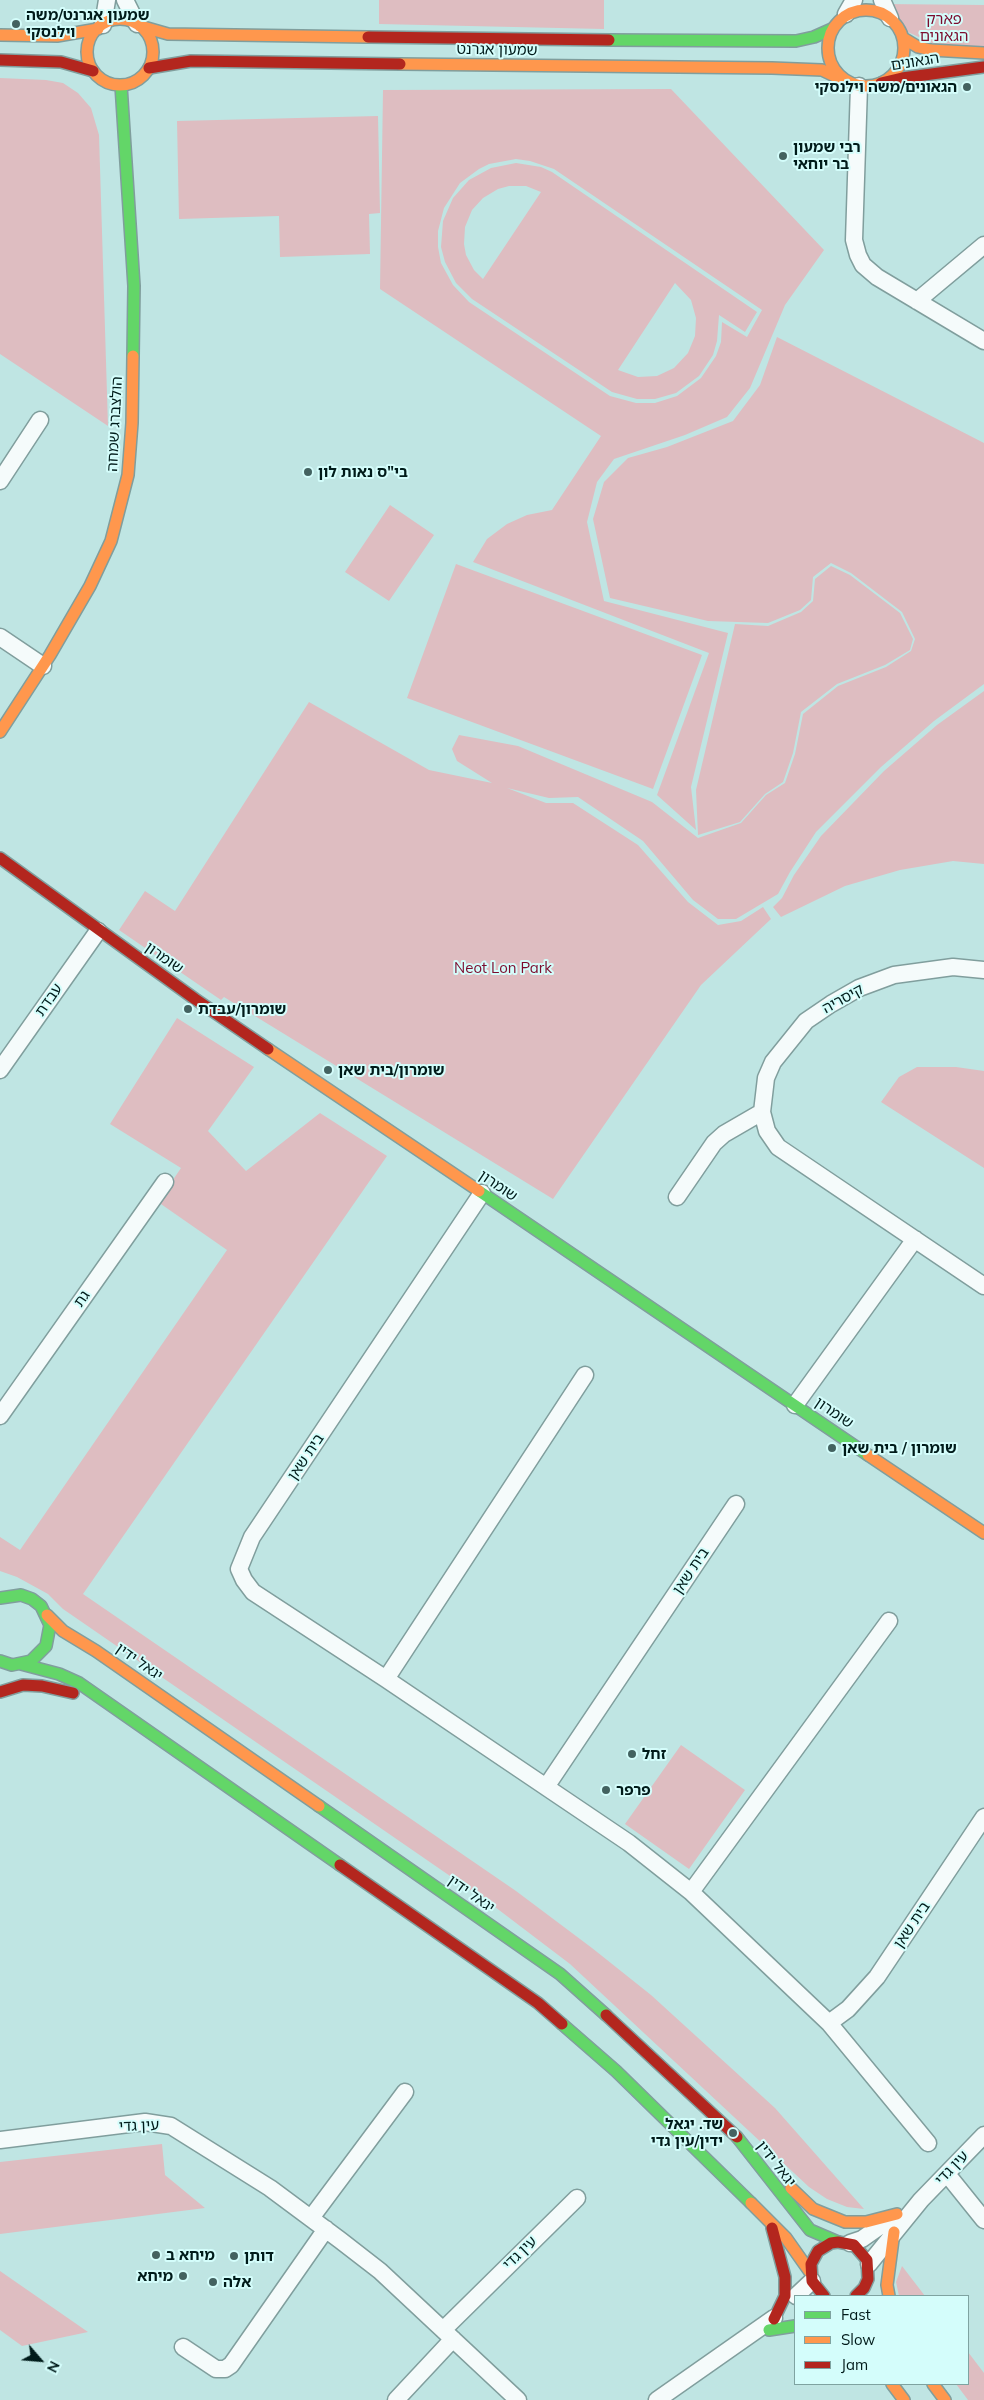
<!DOCTYPE html>
<meta charset="utf-8">
<style>
body{margin:0}
#map{position:relative;width:984px;height:2400px;overflow:hidden;background:#bfe5e3;font-family:Mulish,sans-serif}
canvas{display:block}
.legend{position:absolute;left:794px;top:2295px;width:175px;height:90px;box-sizing:border-box;background:#d4fdfb;border:1px solid #7fa3a1;margin:0;padding:6px 9px;list-style:none;font-size:15px;color:#001b1a}
.legend li{display:flex;align-items:center;gap:10px;height:25px}
.legend b{width:25px;border:1px solid #7fa3a1}
.north{position:absolute;left:15px;top:2335px;width:50px;height:50px;-webkit-text-stroke:4px #d4fdfb;paint-order:stroke;rotate:117deg;font-size:14px;font-weight:700;line-height:20px;text-align:center;color:#001b1a}
.north::after{content:'';display:block;margin:auto;width:18px;height:22px;background:#001b1a;clip-path:polygon(50% 0,100% 100%,50% 72%,0 100%)}
</style>
<div id="map">
<canvas width="984" height="2400"></canvas>
<ul class="legend">
<li><b style="height:6px;background:#63d668"></b>Fast</li>
<li><b style="height:6px;background:#ff974d"></b>Slow</li>
<li><b style="height:6px;background:#b3261e"></b>Jam</li>
</ul>
<div class="north">N</div>
</div>
<script>
const c = document.querySelector('canvas').getContext('2d');
c.lineJoin = 'round';
function fillPath(path, color) { c.fillStyle = color; c.fill(path, 'evenodd'); }
const poly = rows => new Path2D(rows.map(r => 'M' + r).join(''));
function strokePath(path, color, width, dash) { c.strokeStyle = color; c.lineWidth = width; c.lineCap = dash ? 'butt' : 'round'; c.setLineDash(dash || []); c.stroke(path); }
function drawText(font, color, halo, rows, align = 'center') {
  c.font = font + ' Mulish,"Noto Sans Hebrew",sans-serif'; c.lineWidth = 4; c.setLineDash([]); c.textBaseline = 'middle'; c.strokeStyle = halo; c.fillStyle = color; for (const [text, x, y, turn = 0] of rows) {
    c.save(); c.translate(x, y); c.rotate((+turn || 0) * Math.PI / 180); c.textAlign = isNaN(turn) ? turn : align; if (halo) c.strokeText(text, 0, 0); c.fillText(text, 0, 0); c.restore();
  }
}
fillPath(poly([
 [379,0,604,0,604,29,379,24],
 [883,4,984,5,984,53,954,53,899,28],
 [0,78,46,80,63,83,78,93,91,108,99,135,108,426,0,354],
 [671,89,824,250,785,305,750,388,727,417,685,435,614,459,597,482,587,522,604,601,728,633,691,787,696,830,657,795,709,653,473,562,487,539,507,524,527,515,552,510,601,436,380,289,383,90],
 [516,159,530,161,554,169,762,310,747,337,722,322,721,342,716,356,701,378,677,396,655,403,636,403,610,396,469,302,453,285,441,263,438,247,438,231,444,208,460,183,479,169,489,164],
 [378,116,380,213,369,214,370,254,280,257,279,216,179,219,177,121],
 [516,163,541,167,552,172,757,312,745,332,719,315,717,341,713,355,699,376,676,393,655,399,637,399,612,392,472,299,456,283,445,262,441,247,443,221,453,198,469,180,491,168],
 [509,186,526,186,541,192,483,279,474,270,466,255,464,244,465,227,472,210,483,198,498,189],
 [675,283,691,300,696,318,695,336,688,353,674,368,657,376,638,377,618,370],
 [777,337,984,443,984,684,934,721,881,767,816,832,790,872,778,894,736,919,718,919,693,900,643,841,578,797,549,798,507,788,546,803,573,803,638,845,688,902,718,925,741,921,763,907,771,919,701,985,553,1199,224,997,221,1000,119,930,145,891,175,911,309,702,429,770,492,783,457,761,452,749,459,735,518,746,652,802,698,838,741,823,766,795,785,783,795,754,803,714,838,686,886,667,911,651,915,639,902,612,851,573,831,563,813,577,811,600,800,610,768,623,708,621,610,598,593,519,604,482,628,458,667,447,733,421,760,385],
 [390,505,434,535,389,601,345,572],
 [456,564,702,655,653,789,407,698],
 [831,566,850,575,900,613,913,639,910,650,885,665,837,684,801,712,793,753,783,782,765,794,740,822,698,835,696,790,735,624,768,626,801,612,813,601,815,579],
 [984,691,984,864,953,861,900,870,845,886,781,917,773,907,782,898,794,875,821,836,884,771,937,725],
 [177,1018,254,1067,208,1131,246,1171,320,1113,387,1156,83,1594,516,1891,592,1948,651,1995,775,2108,864,2209,847,2207,827,2199,809,2187,570,1964,495,1907,63,1609,48,1594,17,1577,0,1571,0,1537,20,1550,227,1250,158,1202,181,1168,110,1124],
 [917,1067,956,1067,984,1071,984,1168,881,1102,899,1077],
 [681,1745,745,1790,689,1869,625,1824],
 [162,2144,165,2175,205,2208,0,2234,0,2162],
 [902,2266,925,2296,899,2296,896,2282],
 [0,2271,88,2332,22,2346,0,2330],
 [968,2352,984,2373,984,2400,968,2400,956,2384,968,2384]
]), '#debdc1');
const street = poly([
 [125,0,137,24],
 [882,0,890,18],
 [846,14,854,0],
 [103,25,107,0],
 [859,86,854,240,858,255,863,265,877,277,984,341],
 [917,301,984,245],
 [0,481,40,420],
 [0,637,43,666],
 [984,970,953,967,894,975,859,988,831,1004,806,1021,773,1062,766,1078,762,1112,767,1131,778,1147,984,1286],
 [0,1070,98,931],
 [482,1193,252,1537,239,1569,244,1580,253,1592,386,1679,629,1843,691,1892,829,2023,848,2009,877,1977,984,1817],
 [677,1197,714,1143,724,1134,762,1112],
 [795,1405,915,1239],
 [0,1416,165,1182],
 [386,1679,585,1375],
 [546,1787,736,1504],
 [691,1892,889,1621],
 [829,2023,928,2143],
 [0,2140,145,2122,171,2126,270,2188,340,2240,380,2271,518,2400],
 [947,2174,984,2220],
 [311,2218,405,2092],
 [850,2243,862,2239,889,2220],
 [869,2264,921,2200,984,2135],
 [796,2296,812,2281],
 [443,2330,577,2198],
 [183,2347,216,2369,225,2369,231,2365,326,2229],
 [396,2400,453,2339],
 [657,2400,774,2318]
]);
const fast = poly([
 [609,40,796,41,814,37,832,29],
 [121,85,134,286,133,356],
 [479,1191,868,1455],
 [0,1598,21,1595,32,1599,41,1606,50,1625,46,1646,31,1661,12,1665,0,1661],
 [21,1664,59,1674,79,1683,340,1865],
 [319,1806,560,1974,606,2015],
 [562,2024,616,2071,751,2203],
 [737,2137,810,2230,838,2242],
 [769,2330,795,2326]
]);
const slow = poly([
 '828 48a38 38 0 1 1 76 0a38 38 0 1 1-76 0Z',
 '87 52a33 33 0 1 1 66 0a33 33 0 1 1-66 0Z',
 [140,26,168,34,368,37],
 [0,35,57,36,98,29],
 [903,38,918,47,931,50,984,53],
 [400,64,772,68,822,70,843,80],
 [0,732,50,655,90,586,111,541,128,475,132,423,133,356],
 [268,1049,479,1191],
 [868,1455,984,1533],
 [47,1615,63,1631,96,1651,319,1806],
 [791,2188,813,2209,845,2222,866,2222,897,2214],
 [751,2203,786,2238,810,2272],
 [889,2296,887,2285,894,2232],
 [892,2384,904,2400],
 [933,2384,945,2400]
]);
const jam = poly([
 [368,37,609,40],
 [0,60,61,62,93,71],
 [149,68,191,61,400,64],
 [881,83,902,78,984,67],
 [0,858,195,999,268,1049],
 [0,1692,23,1685,42,1686,73,1693],
 [340,1865,538,2003,562,2024],
 [606,2015,737,2137],
 [772,2228,785,2277,785,2296,774,2319],
 [824,2296,812,2281,811,2264,818,2251,831,2243,838,2242,854,2245,867,2260,868,2279,864,2288,856,2296]
]);
strokePath(street, '#809e9d', 19);
strokePath(fast, '#809e9d', 14);
strokePath(slow, '#809e9d', 14);
strokePath(jam, '#809e9d', 14);
strokePath(street, '#f5fbfb', 16);
strokePath(fast, '#63d668', 11);
strokePath(slow, '#ff974d', 11);
strokePath(jam, '#b3261e', 11);
for (const [x, y, r, color] of [
 [16,24,5,"#436260"],
 [967,87,5,"#436260"],
 [783,156,5,"#436260"],
 [308,472,5,"#436260"],
 [188,1009,5,"#436260"],
 [328,1070,5,"#436260"],
 [832,1448,5,"#436260"],
 [632,1754,5,"#436260"],
 [606,1790,5,"#436260"],
 [733,2133,5,"#436260"],
 [156,2255,5,"#436260"],
 [234,2256,5,"#436260"],
 [183,2276,5,"#436260"],
 [213,2282,5,"#436260"]
]) { const dot = new Path2D(); dot.arc(x, y, r, 0, 2 * Math.PI); c.fillStyle = color; c.fill(dot); strokePath(dot, '#d4fdfb', 2); }
drawText('bold 15px', '#001b1a', '#d4fdfb', [
 ["שמעון אגרנט/משה",26,15],
 ["וילנסקי",26,32],
 ["הגאונים/משה וילנסקי",957,87,"right"],
 ["רבי שמעון",793,147],
 ["בר יוחאי",793,164],
 ["בי\"ס נאות לון",318,472],
 ["שומרון/עבדת",198,1009],
 ["שומרון/בית שאן",338,1070],
 ["שומרון / בית שאן",842,1448],
 ["זחל",642,1754],
 ["פרפר",616,1790],
 ["שד. יגאל",723,2124,"right"],
 ["ידין/עין גדי",723,2141,"right"],
 ["מיחא ב",166,2255],
 ["דותן",244,2256],
 ["מיחא",173,2276,"right"],
 ["אלה",223,2282]
], 'left');
drawText('15px', '#7c0b2d', '#d4fdfb', [
 ["פארק",944,19],
 ["הגאונים",944,36],
 ["Neot Lon Park",503,968]
]);
drawText('15px', '#001b1a', '#d4fdfb', [
 ["שמעון אגרנט",497,50,1],
 ["הגאונים",915,62,-9],
 ["הולצברג שמחה",115,424,-87],
 ["שומרון",164,958,35],
 ["קיסריה",843,999,-29],
 ["עבדת",49,1000,-55],
 ["שומרון",498,1186,34],
 ["גת",82,1299,-55],
 ["שומרון",834,1413,34],
 ["בית שאן",306,1457,-56],
 ["בית שאן",691,1571,-56],
 ["יגאל ידין",139,1662,35],
 ["יגאל ידין",471,1894,35],
 ["בית שאן",912,1925,-56],
 ["עין גדי",139,2126,-2],
 ["יגאל ידין",776,2164,52],
 ["עין גדי",952,2168,-46],
 ["עין גדי",520,2253,-44]
]);
</script>
